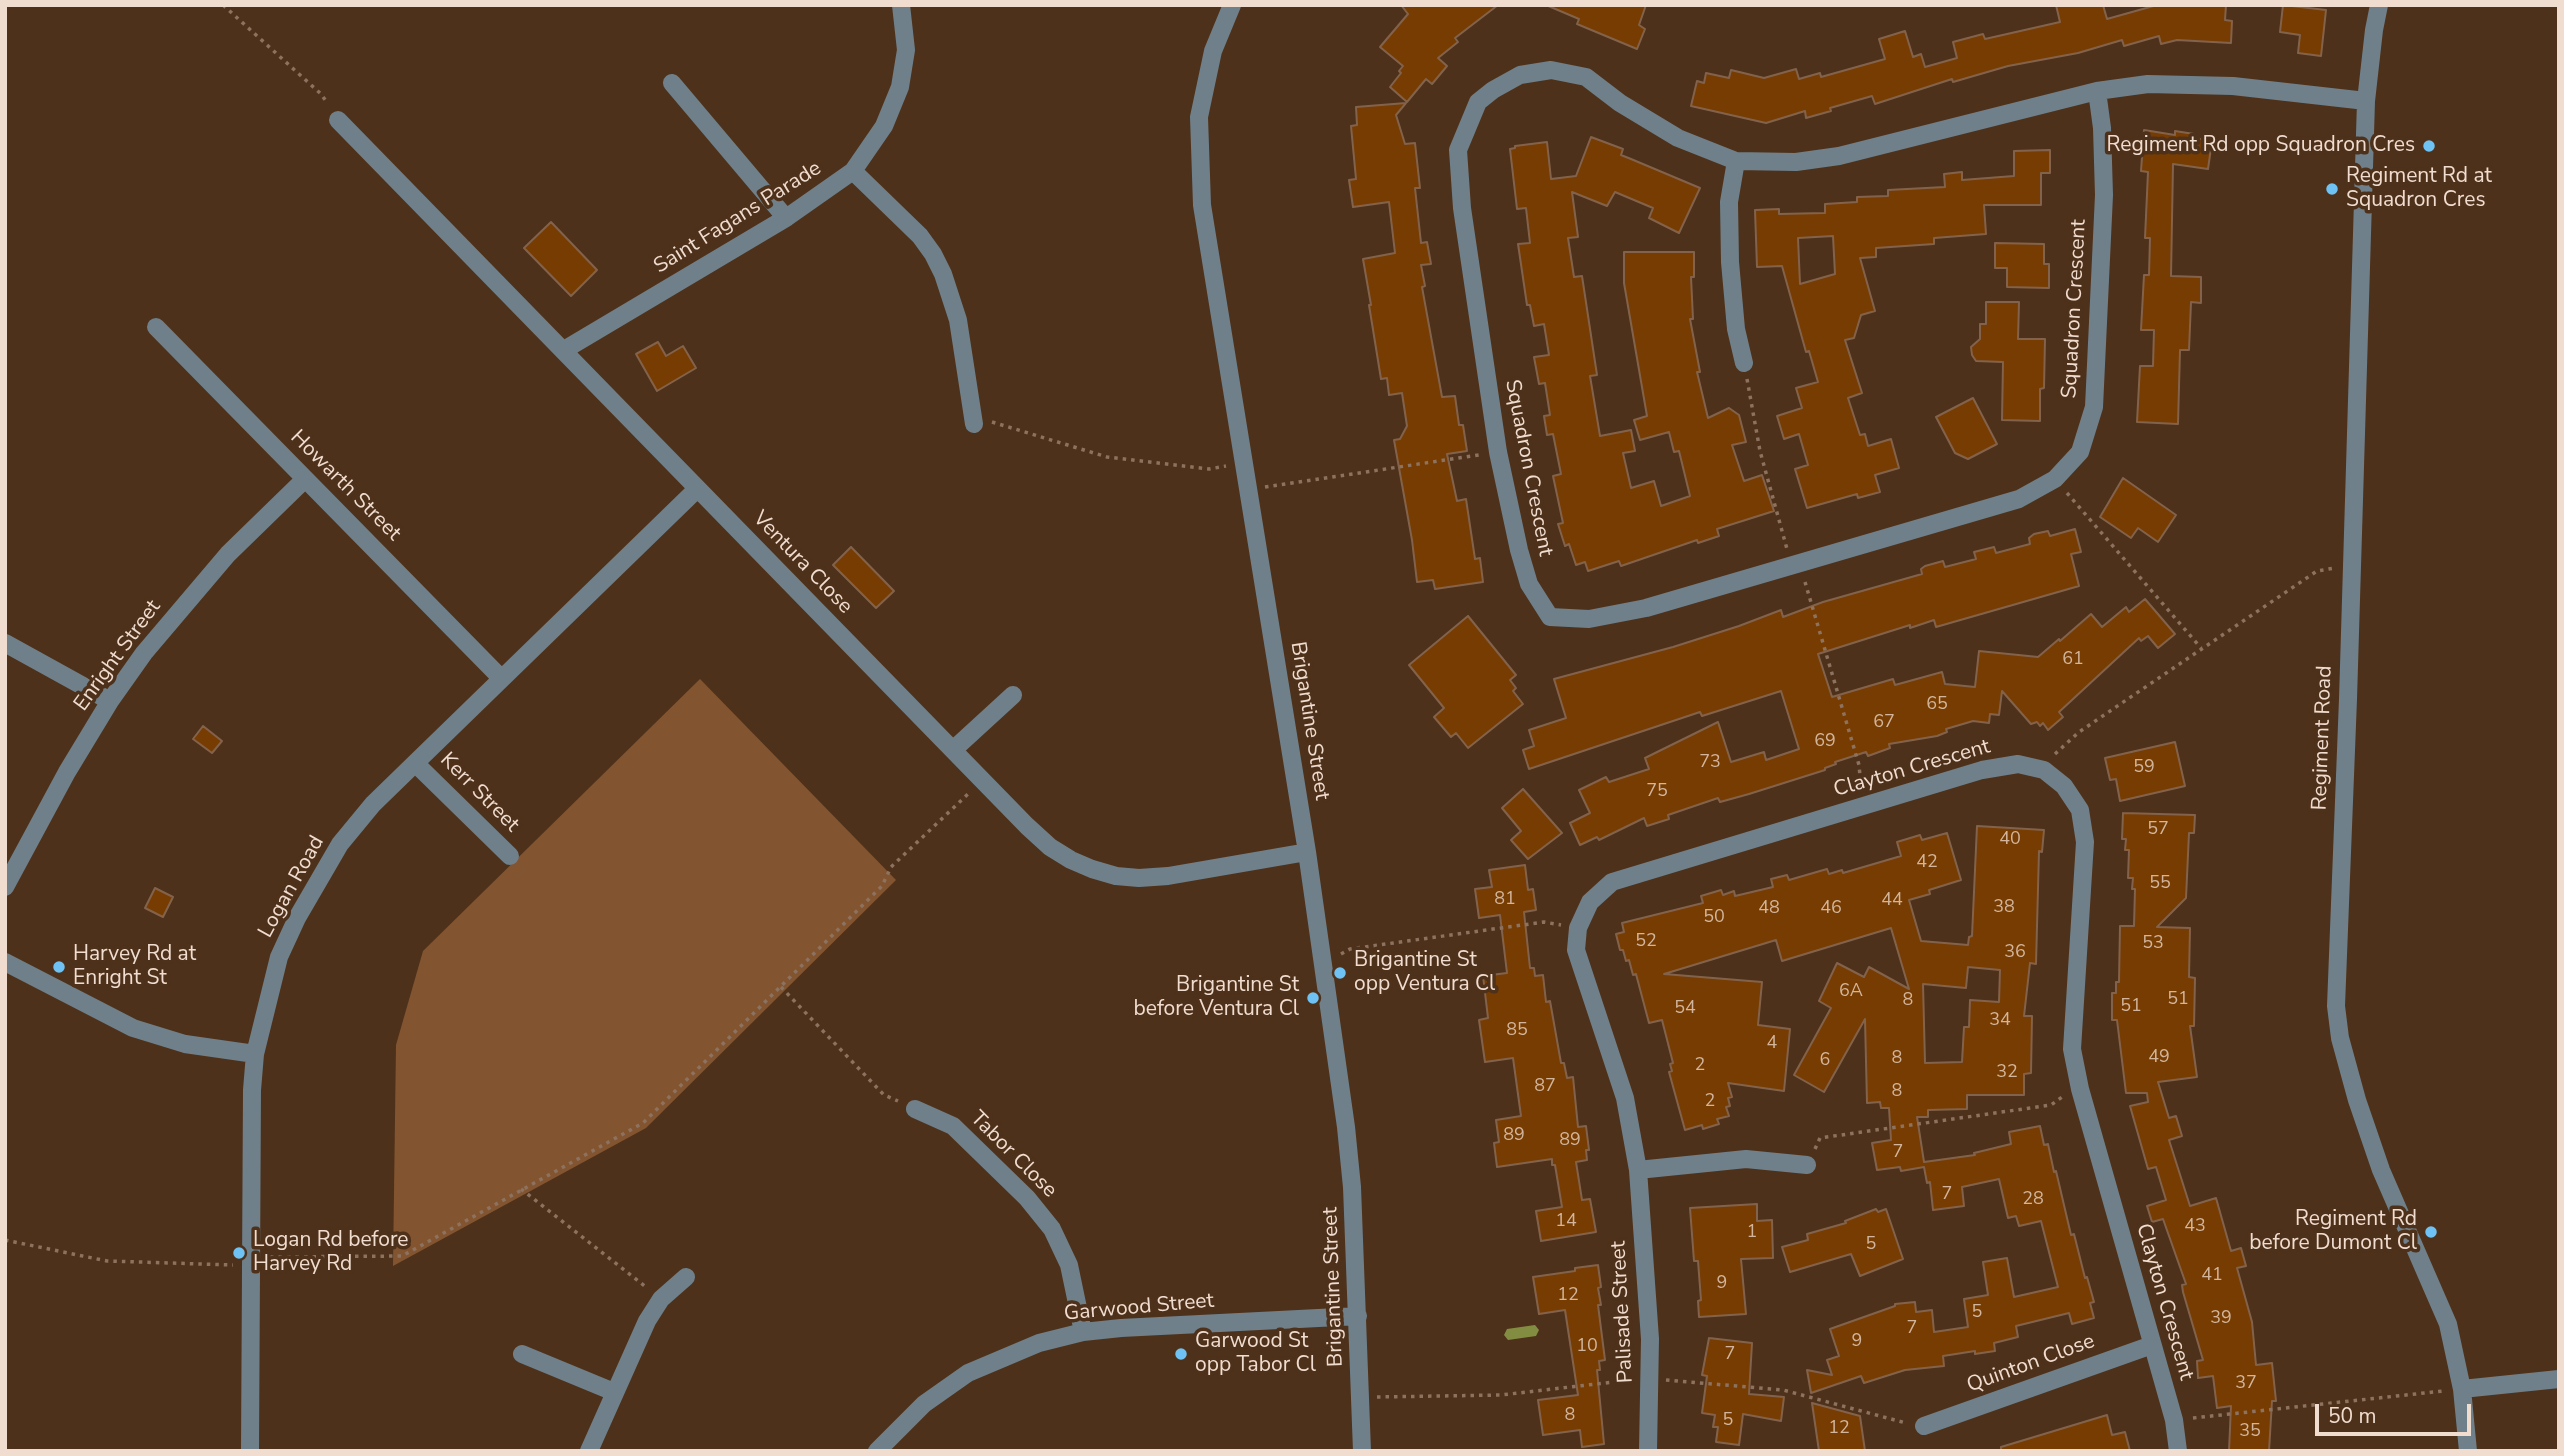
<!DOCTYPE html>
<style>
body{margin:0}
#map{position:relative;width:2564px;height:1456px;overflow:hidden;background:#4e311a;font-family:"Nunito Sans",sans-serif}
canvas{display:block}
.frame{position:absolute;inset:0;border:7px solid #f0ddd0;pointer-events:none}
.scale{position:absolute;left:2315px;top:1404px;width:156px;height:32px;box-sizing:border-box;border:4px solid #f0ddd0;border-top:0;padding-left:9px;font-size:21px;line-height:24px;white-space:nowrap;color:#f0ddd0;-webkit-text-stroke:5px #4e311a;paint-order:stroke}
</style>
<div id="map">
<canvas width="2564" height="1456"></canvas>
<div class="frame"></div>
<div class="scale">50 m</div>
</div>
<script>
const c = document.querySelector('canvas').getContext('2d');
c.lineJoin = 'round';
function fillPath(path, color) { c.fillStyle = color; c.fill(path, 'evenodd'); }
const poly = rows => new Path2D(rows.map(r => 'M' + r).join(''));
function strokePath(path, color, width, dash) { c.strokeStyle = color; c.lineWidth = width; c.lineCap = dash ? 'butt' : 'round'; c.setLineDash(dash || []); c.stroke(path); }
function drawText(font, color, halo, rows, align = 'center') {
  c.font = font + ' "Nunito Sans",sans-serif'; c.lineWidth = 7; c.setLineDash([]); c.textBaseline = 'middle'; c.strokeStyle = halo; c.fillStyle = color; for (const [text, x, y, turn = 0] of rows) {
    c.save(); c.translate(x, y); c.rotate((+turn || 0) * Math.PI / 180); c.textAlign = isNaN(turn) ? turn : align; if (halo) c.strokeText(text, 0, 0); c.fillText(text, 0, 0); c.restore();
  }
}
fillPath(poly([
 [700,679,896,880,646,1128,393,1266,396,1045,423,951]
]), '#835430');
fillPath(poly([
 [1535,1325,1539,1330,1536,1336,1508,1340,1504,1335,1507,1329]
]), '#828d41');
const building = poly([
 [1401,5,1498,5,1455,38,1458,42,1438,58,1447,66,1432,84,1426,79,1407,102,1390,87,1401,73,1399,71,1403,66,1380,47,1408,14,1401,5],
 [1546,5,1646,5,1639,25,1645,29,1637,49,1577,24,1579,19,1546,5],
 [2056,5,2103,5,2107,19,2157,5,2226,5,2225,20,2232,21,2231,43,2177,40,2161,44,2159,36,2124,46,2122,40,2078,53,2008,66,1953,82,1952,79,1875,104,1872,96,1830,108,1831,111,1806,118,1805,111,1766,123,1691,106,1697,81,1704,83,1706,73,1729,78,1731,70,1764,78,1796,69,1799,79,1820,73,1821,77,1885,59,1879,39,1905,31,1913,57,1921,54,1925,67,1957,58,1953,42,1983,34,1985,39,2060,22,2056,5],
 [2283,5,2326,10,2321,56,2298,53,2300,35,2280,32,2283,5],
 [1406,103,1396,115,1405,144,1415,143,1420,188,1415,188,1421,243,1427,242,1431,264,1421,265,1425,286,1422,287,1442,397,1455,396,1459,425,1463,425,1467,451,1447,454,1457,501,1466,499,1475,559,1480,558,1483,582,1435,589,1433,580,1417,582,1412,540,1394,440,1400,439,1407,426,1402,393,1389,395,1387,378,1381,379,1369,305,1371,305,1363,259,1395,253,1389,202,1353,207,1349,180,1356,179,1351,126,1357,125,1356,107,1406,103],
 [2144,130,2175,135,2175,131,2194,134,2194,138,2212,141,2208,169,2173,164,2171,276,2201,277,2201,303,2191,302,2189,350,2180,350,2178,424,2137,422,2140,366,2153,366,2154,330,2141,330,2144,275,2149,275,2150,238,2145,238,2148,172,2141,171,2144,130],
 [1591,137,1623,149,1621,155,1631,159,1700,188,1679,233,1649,218,1653,208,1615,192,1607,206,1572,192,1578,237,1568,238,1574,277,1582,276,1597,375,1590,376,1600,436,1631,430,1635,451,1623,453,1631,488,1654,481,1661,506,1690,496,1679,451,1674,452,1669,432,1640,440,1634,420,1647,416,1624,283,1624,252,1694,252,1694,277,1691,277,1693,319,1690,319,1700,372,1697,372,1708,418,1729,408,1739,415,1746,442,1732,445,1744,481,1762,475,1774,511,1717,529,1719,536,1698,543,1697,540,1621,566,1619,561,1588,571,1585,562,1576,565,1569,544,1565,546,1558,524,1563,523,1553,476,1561,474,1553,434,1547,435,1544,416,1550,415,1545,383,1539,384,1534,357,1549,355,1544,324,1534,326,1530,305,1527,305,1518,244,1530,243,1526,208,1517,209,1510,149,1515,148,1515,146,1547,142,1551,179,1576,176,1591,137],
 [2050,150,2050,173,2041,173,2041,205,1984,205,1986,234,1934,238,1934,244,1876,248,1876,257,1860,258,1875,311,1861,315,1854,338,1845,340,1862,393,1848,398,1860,435,1865,434,1868,446,1891,439,1899,468,1875,475,1880,492,1858,498,1857,494,1807,508,1795,469,1808,465,1799,434,1784,439,1777,416,1802,408,1796,388,1818,382,1809,351,1806,352,1782,266,1757,267,1755,210,1779,209,1779,214,1825,213,1825,204,1857,202,1857,197,1888,196,1888,190,1945,187,1944,174,1962,172,1962,180,2014,176,2014,151,2050,150],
 [1833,236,1835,274,1800,284,1798,238,1833,236],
 [551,222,597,270,571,296,524,248,551,222],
 [1995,243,2044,244,2044,264,2049,264,2049,288,2007,287,2007,268,1995,268,1995,243],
 [1986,302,2019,302,2018,339,2045,339,2044,388,2040,389,2040,421,2002,420,2003,362,1976,361,1972,355,1971,347,1980,339,1980,324,1986,324,1986,302],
 [658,342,666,356,683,346,696,368,657,391,636,354,658,342],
 [1973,398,1997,444,1968,459,1955,453,1936,417,1973,398],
 [2123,478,2176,515,2158,542,2138,528,2131,538,2100,517,2123,478],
 [2075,529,2081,552,2071,554,2079,586,1936,627,1934,620,1910,628,1910,625,1818,654,1832,697,1893,679,1895,685,1942,672,1945,684,1975,687,1979,651,2038,657,2059,639,2060,641,2091,614,2102,627,2126,607,2129,612,2145,599,2175,634,2158,648,2148,636,2141,641,2139,638,2059,712,2063,717,2048,730,2043,723,2040,726,2037,722,2031,724,2002,691,1999,715,1990,714,1989,723,1973,721,1946,729,1947,732,1937,736,1889,744,1890,748,1868,756,1866,752,1835,762,1836,764,1825,768,1825,770,1749,794,1720,802,1718,798,1668,815,1669,819,1647,826,1644,818,1599,840,1597,837,1580,845,1570,823,1590,813,1579,790,1606,777,1609,782,1649,769,1645,758,1718,722,1731,762,1764,752,1766,760,1799,749,1781,691,1702,716,1700,712,1529,769,1523,750,1534,746,1529,730,1566,718,1554,679,1673,647,1739,626,1781,610,1783,617,1823,602,1922,574,1921,569,1925,566,1943,561,1945,567,1976,559,1974,552,1994,547,1996,553,2030,544,2029,538,2034,534,2048,531,2050,536,2075,529],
 [851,547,894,591,876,608,833,565,851,547],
 [1468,616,1516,675,1510,680,1516,688,1513,691,1523,704,1468,748,1456,733,1451,737,1434,717,1444,708,1409,665,1468,616],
 [203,726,222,741,212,753,193,739,203,726],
 [2175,742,2185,786,2120,801,2116,779,2110,780,2105,758,2175,742],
 [1523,789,1562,833,1528,859,1511,840,1521,831,1502,808,1523,789],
 [2123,813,2195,815,2194,833,2189,833,2186,898,2157,927,2190,928,2189,977,2195,978,2194,1026,2190,1026,2197,1077,2158,1082,2169,1118,2176,1116,2182,1136,2169,1140,2190,1206,2216,1198,2231,1251,2241,1248,2246,1266,2237,1268,2252,1322,2256,1365,2272,1363,2276,1401,2272,1401,2269,1451,2229,1451,2231,1406,2217,1408,2213,1376,2198,1378,2197,1361,2203,1360,2183,1292,2182,1285,2186,1284,2163,1219,2152,1222,2147,1206,2166,1200,2156,1167,2148,1169,2130,1106,2148,1102,2147,1093,2126,1093,2117,1020,2112,1020,2112,993,2116,993,2116,982,2119,982,2120,926,2134,926,2135,889,2132,889,2133,878,2128,878,2129,850,2125,850,2126,839,2122,839,2123,813],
 [1977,826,2044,830,2042,852,2039,851,2036,964,2030,963,2024,1016,2032,1016,2031,1073,2024,1074,2024,1095,1967,1095,1967,1109,1928,1110,1928,1117,1917,1117,1924,1162,1975,1155,1974,1153,2011,1144,2009,1132,2040,1126,2044,1145,2048,1144,2054,1172,2056,1171,2071,1235,2074,1234,2085,1278,2087,1277,2094,1302,2090,1303,2094,1318,2072,1324,2069,1313,2016,1326,2018,1337,1994,1343,1995,1351,1975,1354,1975,1351,1943,1356,1944,1366,1905,1370,1864,1383,1861,1376,1811,1393,1807,1370,1832,1375,1827,1360,1839,1356,1830,1329,1895,1306,1895,1304,1915,1302,1916,1312,1932,1310,1934,1332,1968,1327,1964,1299,1988,1295,1983,1262,2007,1258,2014,1297,2058,1287,2041,1221,2019,1226,2016,1216,2008,1218,1999,1179,1962,1187,1964,1206,1933,1210,1930,1182,1927,1183,1924,1167,1901,1171,1900,1167,1877,1170,1872,1143,1891,1140,1889,1108,1881,1108,1880,1102,1867,1103,1865,1019,1824,1092,1794,1075,1831,1008,1819,1001,1837,963,1864,977,1869,967,1909,989,1891,928,1782,961,1776,940,1664,974,1762,982,1758,1025,1790,1029,1784,1091,1728,1083,1732,1097,1728,1098,1730,1106,1726,1107,1729,1116,1717,1119,1719,1124,1703,1129,1702,1125,1685,1130,1669,1072,1672,1071,1670,1064,1673,1063,1662,1020,1649,1023,1636,974,1633,975,1629,960,1626,961,1623,950,1620,950,1616,934,1624,932,1622,923,1703,903,1701,896,1721,890,1723,895,1734,891,1735,896,1773,887,1771,879,1787,875,1789,880,1827,869,1829,874,1842,870,1843,873,1901,856,1897,842,1920,835,1922,840,1947,833,1961,880,1929,890,1930,894,1909,900,1921,941,1968,945,1969,937,1972,936,1977,826],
 [1968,967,2000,970,1999,1002,1970,1000,1969,1027,1964,1027,1962,1062,1925,1063,1923,984,1966,988,1968,967],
 [1525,865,1528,890,1533,889,1536,910,1524,912,1530,968,1534,968,1535,976,1543,975,1546,1002,1550,1001,1561,1063,1564,1063,1567,1078,1573,1077,1578,1127,1586,1126,1589,1150,1586,1150,1587,1160,1576,1162,1582,1200,1590,1199,1596,1232,1541,1241,1536,1211,1562,1207,1555,1165,1552,1165,1552,1159,1497,1167,1494,1143,1499,1142,1496,1120,1521,1116,1513,1058,1485,1062,1479,1020,1488,1018,1483,976,1507,973,1500,915,1479,918,1475,889,1492,887,1489,870,1525,865],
 [155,888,173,897,163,917,145,908,155,888],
 [1757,1204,1757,1221,1772,1220,1773,1258,1741,1259,1746,1314,1699,1317,1698,1301,1701,1300,1698,1261,1694,1261,1690,1208,1757,1204],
 [1876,1209,1878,1212,1886,1209,1903,1259,1860,1276,1851,1254,1790,1272,1782,1247,1808,1240,1807,1234,1846,1223,1845,1221,1876,1209],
 [1598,1265,1601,1287,1598,1288,1601,1305,1598,1305,1605,1360,1599,1361,1600,1370,1597,1370,1604,1444,1582,1447,1580,1430,1543,1435,1538,1400,1578,1395,1565,1310,1539,1314,1533,1277,1575,1271,1575,1268,1598,1265],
 [1709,1338,1752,1343,1749,1394,1784,1397,1781,1421,1743,1414,1739,1445,1716,1442,1718,1427,1713,1427,1715,1415,1702,1413,1707,1376,1702,1375,1709,1338],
 [1812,1403,1860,1416,1865,1451,1819,1451,1812,1403],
 [2107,1415,2112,1435,2125,1432,2130,1451,2001,1451,2001,1447,2107,1415]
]);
fillPath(building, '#773c01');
strokePath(building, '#83624b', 2);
strokePath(poly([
 [223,5,321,94,328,104],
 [1747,379,1760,451,1787,549],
 [992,422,1107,457,1209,469,1226,466],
 [1265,487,1479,455],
 [2067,493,2201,648],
 [1805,582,1859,765,1861,787],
 [2055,754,2079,732,2317,571,2335,568],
 [1341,954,1350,949,1544,922,1561,925],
 [781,987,884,1095,898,1101],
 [1815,1149,1820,1138,2051,1105,2062,1097],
 [521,1189,646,1287],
 [5,1240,107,1261,233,1265],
 [270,1257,402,1256,643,1123,882,886,891,867,968,794],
 [1666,1380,1783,1390,1906,1423],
 [1377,1397,1501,1395,1631,1380],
 [2193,1418,2443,1391]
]), '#8c725f', 3.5, [3.5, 5]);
strokePath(poly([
 [1232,5,1213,51,1199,117,1202,205,1307,852,1346,1127,1352,1187,1362,1451],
 [2379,5,2374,30,2366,101,2348,699,2336,1006,2340,1038,2357,1100,2381,1170,2448,1324,2462,1389,2468,1451],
 [672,83,786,218],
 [2097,91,2102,128,2104,195,2094,407,2080,452,2055,479,2019,499,1646,608,1589,619,1550,617,1529,584,1519,550,1498,452,1462,208,1458,150,1478,102,1493,90,1520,75,1551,70,1586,77,1620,103,1678,138,1736,161,1796,162,1839,156,2097,91,2148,84,2233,86,2366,101],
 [338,120,1027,826,1050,847,1071,860,1092,869,1116,876,1139,878,1168,876,1307,852],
 [1736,161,1729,202,1730,262,1736,329,1744,363],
 [853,171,920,236,933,254,943,274,958,320,974,424],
 [156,327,501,678],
 [564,350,786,218,853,171,884,126,900,87,906,50,901,5],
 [5,643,110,701],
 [953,750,1013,695],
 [415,763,510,856],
 [5,887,67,772,110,701,144,653,228,554,305,479],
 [5,962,133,1028,185,1044,255,1054],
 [915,1109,953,1126,1027,1198,1052,1229,1069,1265,1083,1332],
 [1638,1170,1746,1159,1807,1165],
 [522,1354,614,1392],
 [2462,1389,2559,1379],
 [1924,1426,2152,1345],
 [250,1451,252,1090,255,1054,279,957,297,918,340,844,373,804,697,489],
 [589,1451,647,1321,661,1299,686,1277],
 [877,1451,924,1404,968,1373,1039,1343,1083,1332,1121,1328,1358,1316],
 [1648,1451,1650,1339,1638,1170,1625,1098,1576,950,1578,928,1590,902,1612,882,1982,770,2018,764,2044,770,2064,786,2080,810,2085,842,2072,1049,2080,1089,2174,1420,2178,1451]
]), '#6f808a', 18);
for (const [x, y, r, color] of [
 [2429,146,7,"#6ec2f4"],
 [2332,189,7,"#6ec2f4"],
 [59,967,7,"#6ec2f4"],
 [1340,973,7,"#6ec2f4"],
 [1313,998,7,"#6ec2f4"],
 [2431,1232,7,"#6ec2f4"],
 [239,1253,7,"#6ec2f4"],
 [1181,1354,7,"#6ec2f4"]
]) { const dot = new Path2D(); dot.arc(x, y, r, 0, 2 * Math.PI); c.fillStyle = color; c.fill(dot); strokePath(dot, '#4e311a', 2.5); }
drawText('18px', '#d2b59c', null, [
 ["61",2073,660],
 ["65",1937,705],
 ["67",1884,723],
 ["69",1825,742],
 ["73",1710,763],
 ["59",2144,768],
 ["75",1657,792],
 ["57",2158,830],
 ["40",2010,840],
 ["42",1927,863],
 ["55",2160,884],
 ["81",1505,900],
 ["44",1892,901],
 ["38",2004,908],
 ["48",1769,909],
 ["46",1831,909],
 ["50",1714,918],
 ["52",1646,942],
 ["53",2153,944],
 ["36",2015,953],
 ["6A",1851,992],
 ["51",2178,1000],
 ["8",1908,1001],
 ["51",2131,1007],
 ["54",1685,1009],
 ["34",2000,1021],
 ["85",1517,1031],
 ["4",1772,1044],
 ["49",2159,1058],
 ["8",1897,1059],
 ["6",1825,1061],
 ["2",1700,1066],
 ["32",2007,1073],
 ["87",1545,1087],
 ["8",1897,1092],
 ["2",1710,1102],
 ["89",1514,1136],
 ["89",1570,1141],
 ["7",1898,1153],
 ["7",1947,1195],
 ["28",2033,1200],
 ["14",1566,1222],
 ["43",2195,1227],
 ["1",1752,1233],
 ["5",1871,1245],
 ["41",2212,1276],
 ["9",1722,1284],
 ["12",1568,1296],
 ["5",1977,1313],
 ["39",2221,1319],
 ["7",1912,1329],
 ["9",1857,1342],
 ["10",1587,1347],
 ["7",1730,1355],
 ["37",2246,1384],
 ["8",1570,1416],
 ["5",1728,1421],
 ["12",1839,1429],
 ["35",2250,1432]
]);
drawText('21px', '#f0ddd0', '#4e311a', [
 ["Regiment Rd opp Squadron Cres",2415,146,"right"],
 ["Regiment Rd at",2346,177],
 ["Squadron Cres",2346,201],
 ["Harvey Rd at",73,955],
 ["Enright St",73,979],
 ["Brigantine St",1354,961],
 ["opp Ventura Cl",1354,985],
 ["Brigantine St",1299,986,"right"],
 ["before Ventura Cl",1299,1010,"right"],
 ["Regiment Rd",2417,1220,"right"],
 ["before Dumont Cl",2417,1244,"right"],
 ["Logan Rd before",253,1241],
 ["Harvey Rd",253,1265],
 ["Garwood St",1195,1342],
 ["opp Tabor Cl",1195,1366]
], 'left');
drawText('21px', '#f0ddd0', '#4e311a', [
 ["Saint Fagans Parade",738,218,-32],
 ["Squadron Crescent",2075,309,-87],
 ["Squadron Crescent",1528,468,79],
 ["Howarth Street",345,486,45],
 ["Ventura Close",802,563,46],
 ["Enright Street",118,656,-54],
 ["Brigantine Street",1309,721,81],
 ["Regiment Road",2323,738,-88],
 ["Clayton Crescent",1912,769,-16],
 ["Kerr Street",479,793,45],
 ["Logan Road",292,887,-61],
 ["Tabor Close",1013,1155,45],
 ["Brigantine Street",1334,1287,-92],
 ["Clayton Crescent",2164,1302,74],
 ["Garwood Street",1139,1308,-5],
 ["Palisade Street",1623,1312,-93],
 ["Quinton Close",2031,1364,-20]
]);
</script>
